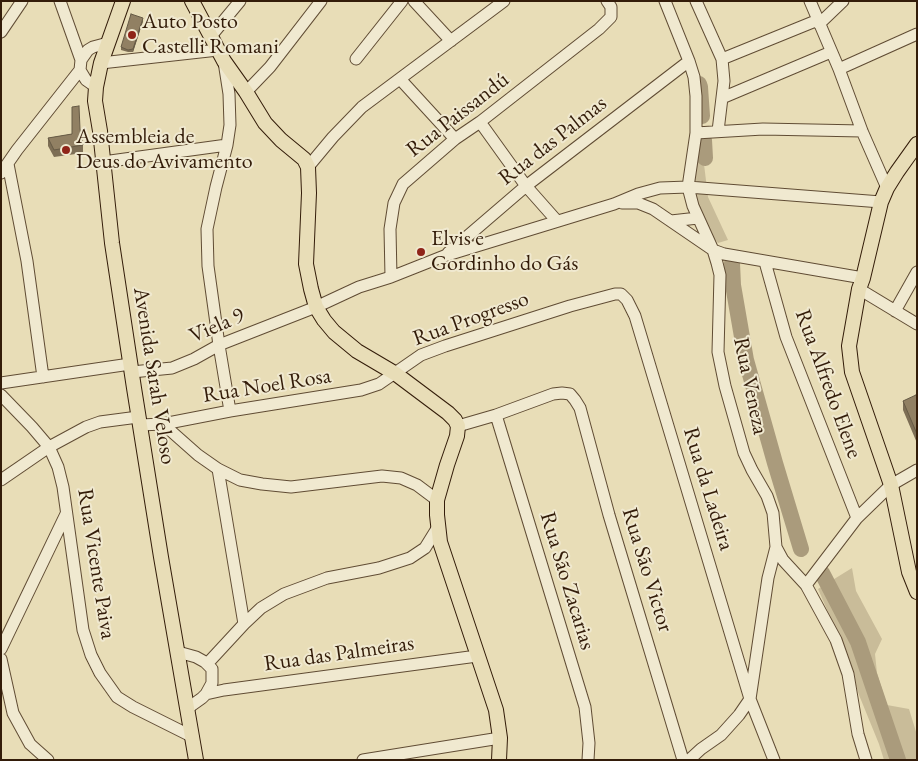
<!DOCTYPE html>
<meta charset="utf-8">
<style>
body{margin:0}
#map{position:relative;width:918px;height:761px;overflow:hidden;background:#e8ddb7;font-family:"EB Garamond",serif}
canvas{display:block}
.frame{position:absolute;inset:0;border:2px solid #331c09;pointer-events:none}
</style>
<div id="map">
<canvas width="918" height="761"></canvas>
<div class="frame"></div>
</div>
<script>
const c = document.querySelector('canvas').getContext('2d');
c.lineJoin = 'round';
function fillPath(path, color) { c.fillStyle = color; c.fill(path, 'evenodd'); }
const poly = rows => new Path2D(rows.map(r => 'M' + r).join(''));
function strokePath(path, color, width, dash) { c.strokeStyle = color; c.lineWidth = width; c.lineCap = dash ? 'butt' : 'round'; c.setLineDash(dash || []); c.stroke(path); }
function drawText(font, color, halo, rows, align = 'center') {
  c.font = font + ' "EB Garamond",serif'; c.lineWidth = 4; c.setLineDash([]); c.textBaseline = 'middle'; c.strokeStyle = halo; c.fillStyle = color; for (const [text, x, y, turn = 0] of rows) {
    c.save(); c.translate(x, y); c.rotate((+turn || 0) * Math.PI / 180); c.textAlign = isNaN(turn) ? turn : align; if (halo) c.strokeText(text, 0, 0); c.fillText(text, 0, 0); c.restore();
  }
}
fillPath(poly([
 [703,156,708,197,728,240,718,243,706,229,694,195,695,164],
 [852,568,856,591,882,639,875,654,877,673,887,705,909,709,917,735,917,760,884,760,879,744,859,695,845,651,818,589]
]), '#c9bc99');
strokePath(poly([
 [699,84,700,87,702,116],
 [704,140,705,158],
 [732,263,733,285,746,360,775,463,801,549],
 [822,573,858,642,898,760]
]), '#aa9b7c', 16);
const minor = poly([
 [60,1,81,60],
 [414,1,451,41],
 [665,1,689,61,694,77,696,96,696,133,688,187,693,206,713,250,717,263,720,275,718,352,725,386,744,453,752,470,767,496,773,513,776,547,783,560,806,585,836,640,848,674,858,734,866,760],
 [696,1,722,59,724,81,718,131],
 [810,1,839,69,862,131,887,188],
 [819,24,843,1],
 [1,32,22,1],
 [211,36,240,1],
 [356,59,402,1],
 [722,59,818,20],
 [224,62,229,94,230,125,227,145,216,187,207,229,208,266,219,345,230,411],
 [101,63,218,50],
 [839,69,917,34],
 [400,79,455,139],
 [96,87,86,80,80,70,81,60,88,50,93,47,108,43],
 [246,92,270,67,321,1],
 [722,98,831,52],
 [480,122,526,186,557,221],
 [696,133,763,129,862,131],
 [103,162,227,145],
 [8,164,27,261,43,377],
 [308,167,333,137,362,107,504,1],
 [1,173,17,150,80,70],
 [622,203,638,203,653,209,713,250,724,254,863,278],
 [671,221,698,218],
 [448,253,526,186,689,61],
 [765,262,786,337,857,518],
 [391,277,390,229,394,203,403,184,455,139,480,122,599,29,611,17,611,7,607,1],
 [859,289,917,324],
 [895,311,917,272],
 [132,372,172,368,194,359,219,345,316,307,359,287,391,277,444,256,614,204,638,194,660,188,688,187,881,202],
 [1,383,130,364],
 [1,395,32,427,49,447,58,467,63,487,83,630,91,655,100,673,117,697,133,707,193,737],
 [496,415,585,707,589,743,588,760],
 [163,424,198,455,218,469,240,480,262,484,291,487,382,476,401,478,417,485,437,500],
 [140,425,163,424,230,411,361,390,379,384,421,355,445,346,570,306,615,294,621,294,627,300,635,316,750,699,774,760],
 [458,426,496,415,553,394,562,393,570,394,575,400,580,408,609,515,683,760],
 [218,469,244,624],
 [1,480,49,447,86,427,100,422,138,417],
 [806,585,857,518,891,485,917,470],
 [1,649,66,514],
 [178,652,196,657,205,662,212,669,212,683,206,694,202,698,188,708],
 [1,659,13,713,30,744,48,760],
 [207,664,244,624,261,608,284,594,327,578,379,568,410,558,425,548,438,527],
 [206,694,224,690,477,656],
 [363,760,500,738],
 [689,760,701,749,721,735,739,715,750,699,768,578,776,547]
]);
const major = poly([
 [123,1,101,63,96,87,95,101,100,131,112,243,134,388,161,557,196,760],
 [192,1,224,61,246,92,265,123,281,140,304,159,308,167,309,193,306,264,311,289,316,307,324,320,334,332,357,351,396,374,448,413,455,420,458,426,457,436,447,465,437,500,437,515,440,542,496,710,500,738,499,760],
 [917,144,897,172,887,188,881,202,863,278,859,289,849,346,852,372,891,485,909,572,917,592]
]);
strokePath(minor, '#604c34', 13);
strokePath(major, '#331c09', 16);
strokePath(minor, '#f0e9d0', 11);
strokePath(major, '#e8ddb7', 14);
fillPath(poly([
 [143,21,133,52,128,52,121,50,121,47],
 [80,129,83,145,83,153,54,157,48,146,48,138,72,134],
 [917,397,917,443,903,410,903,401]
]), '#7d6e55');
fillPath(poly([
 [143,18,143,21,133,52,133,49]
]), '#665a45');
const building = poly([
 [131,14,143,18,133,49,128,50,121,47,131,14],
 [79,106,80,129,83,145,54,150,48,138,72,134,72,107,79,106],
 [916,395,917,397,917,434,903,401,916,395]
]);
fillPath(building, '#918063');
strokePath(building, '#665a45', 1);
for (const [x, y, r, color] of [
 [132,35,5,"#8f2418"],
 [66,150,5,"#8f2418"],
 [421,252,5,"#8f2418"]
]) { const dot = new Path2D(); dot.arc(x, y, r, 0, 2 * Math.PI); c.fillStyle = color; c.fill(dot); strokePath(dot, '#f0e9d0', 2); }
drawText('22px', '#331c09', '#f0e9d0', [
 ["Auto Posto",142,22],
 ["Castelli Romani",142,47],
 ["Assembleia de",76,137],
 ["Deus do Avivamento",76,162],
 ["Elvis e",431,239],
 ["Gordinho do Gás",431,264]
], 'left');
drawText('22px', '#331c09', '#f0e9d0', [
 ["Rua Paissandú",458,115,-38],
 ["Rua das Palmas",553,141,-38],
 ["Rua Progresso",471,319,-20],
 ["Viela 9",217,326,-24],
 ["Avenida Sarah Veloso",154,376,81],
 ["Rua Alfredo Elene",828,384,70],
 ["Rua Noel Rosa",267,386,-9],
 ["Rua Veneza",750,386,78],
 ["Rua da Ladeira",708,489,73],
 ["Rua Vicente Paiva",96,564,81],
 ["Rua São Victor",647,570,73],
 ["Rua São Zacarias",567,581,73],
 ["Rua das Palmeiras",339,654,-8]
]);
</script>
